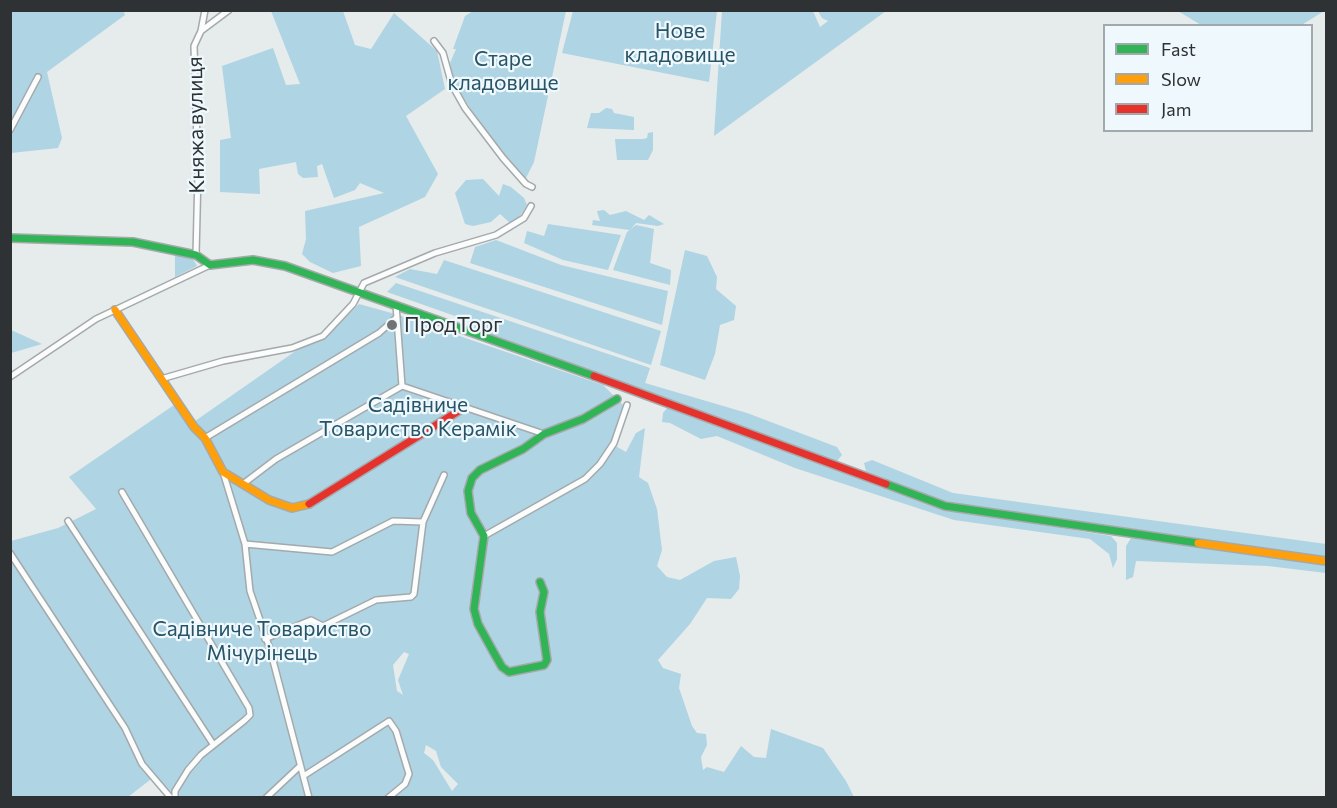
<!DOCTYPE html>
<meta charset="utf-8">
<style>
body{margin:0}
#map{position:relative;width:1337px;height:808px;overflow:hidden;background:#e6ebec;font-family:Commissioner,sans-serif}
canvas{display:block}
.frame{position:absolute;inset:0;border:12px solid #2f3234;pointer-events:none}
.legend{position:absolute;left:1103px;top:24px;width:210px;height:108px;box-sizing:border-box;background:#eff9fd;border:2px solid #a2a9ad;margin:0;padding:8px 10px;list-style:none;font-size:18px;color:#2f3234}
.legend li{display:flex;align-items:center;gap:12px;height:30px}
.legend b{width:30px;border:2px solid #a2a9ad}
</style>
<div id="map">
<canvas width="1337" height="808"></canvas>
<div class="frame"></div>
<ul class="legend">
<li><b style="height:8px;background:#30b455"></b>Fast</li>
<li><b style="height:8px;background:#ff9f0a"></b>Slow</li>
<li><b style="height:8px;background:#e5322d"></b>Jam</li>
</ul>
</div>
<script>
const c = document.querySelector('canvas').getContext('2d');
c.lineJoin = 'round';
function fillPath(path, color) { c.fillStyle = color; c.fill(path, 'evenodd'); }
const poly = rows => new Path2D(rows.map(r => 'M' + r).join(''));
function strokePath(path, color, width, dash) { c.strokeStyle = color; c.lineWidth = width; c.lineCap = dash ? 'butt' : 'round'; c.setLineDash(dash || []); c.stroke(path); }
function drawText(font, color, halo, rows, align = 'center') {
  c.font = font + ' Commissioner,sans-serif'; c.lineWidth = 4.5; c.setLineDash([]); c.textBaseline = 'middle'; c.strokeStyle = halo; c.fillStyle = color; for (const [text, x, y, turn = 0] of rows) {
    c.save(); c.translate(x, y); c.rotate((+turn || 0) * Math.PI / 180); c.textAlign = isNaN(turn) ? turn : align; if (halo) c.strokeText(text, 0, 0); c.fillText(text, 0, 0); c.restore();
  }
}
fillPath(poly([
 [123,10,125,15,47,72,62,138,58,148,11,153,10,11],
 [271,11,343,11,355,45,371,49,394,13,437,51,445,89,406,116,438,174,425,197,359,227,361,266,333,273,310,262,302,254,306,239,305,211,384,193,360,183,355,190,334,198,322,164,317,166,318,177,303,178,298,174,296,162,259,169,260,194,220,192,220,140,231,138,222,66,273,48,286,85,300,84],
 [473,11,566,11,534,162,525,180,490,139,454,83,450,63,456,49,453,49,465,16],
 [573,11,717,11,709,82,562,53],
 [722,11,813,11,820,27,828,21,822,18,818,11,886,11,714,136],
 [1178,11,1324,11,1300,26,1201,25],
 [606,108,612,109,614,113,634,117,634,130,587,128,591,113,599,113],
 [653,132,653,150,648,160,617,160,615,139,643,139,647,138,648,133],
 [483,179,499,196,503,184,511,187,524,198,527,205,518,219,510,223,500,214,491,222,473,226,465,224,455,193,466,180],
 [604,210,610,215,626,211,644,220,649,215,664,224,658,226,636,223,630,230,592,225,593,220,600,221,597,211],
 [548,224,621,235,608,270,563,260,524,243,527,231,544,236],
 [636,225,654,229,650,263,671,270,670,285,613,270,627,232],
 [496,240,561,265,668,291,662,325,470,263,475,247],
 [685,250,707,256,717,277,716,289,736,306,734,320,720,325,715,354,705,380,660,365],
 [178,253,193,259,197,266,175,277,175,255],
 [444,260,661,331,651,365,395,277,410,269,437,274],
 [396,283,650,368,645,383,747,413,837,447,842,455,837,461,474,328,475,323,387,292],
 [359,304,395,314,603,385,625,407,612,444,626,452,636,433,645,428,639,477,648,483,657,509,662,550,657,566,667,577,680,580,714,561,736,557,740,576,739,589,731,599,707,598,690,624,658,660,663,668,681,674,679,688,692,726,697,733,706,734,707,745,701,757,703,770,707,767,724,772,741,746,754,757,766,758,771,729,823,748,846,781,854,797,178,798,155,776,128,797,11,798,11,541,58,528,96,509,69,477,174,405,188,426,297,350,323,339],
 [404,652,409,654,398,680,403,695,397,691,393,665],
 [426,745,436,751,441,767,458,784,452,791,433,760,424,753],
 [11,330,42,344,11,353],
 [667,408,936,508,1111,536,1117,543,1117,559,1113,568,1109,554,1090,539,954,520,795,468,717,436,701,439,670,423,662,422,663,413],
 [872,460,953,493,1326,544,1326,557,961,504,941,500,866,471,864,463],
 [1131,538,1326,565,1326,573,1268,566,1136,561,1133,577,1126,580,1126,546]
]), '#afd4e3');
const street = poly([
 [201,31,205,10],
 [434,41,443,53,452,85,465,108,503,158,526,184,532,187],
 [10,130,38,77],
 [196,255,198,173,194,46,201,31,229,10],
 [396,305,402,386,544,434],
 [10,377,96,319,210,265],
 [161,379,223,361,292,348,323,336,353,304,364,283,435,253,496,235,524,218,531,206],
 [205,438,379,333,397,317],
 [223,472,245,544,250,591,270,649,309,798],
 [243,484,276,459,402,386],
 [122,492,249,708,250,715,245,720,201,755,188,770,175,791,175,798],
 [68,521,213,744],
 [484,536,585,479,600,464,614,443,627,405],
 [245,544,332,552,393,521,423,522],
 [10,553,125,728,142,764,171,798],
 [265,639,311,620,323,626,376,600,411,597,414,594,423,522,444,475],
 [305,775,389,721,396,731,409,774,405,784,388,798],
 [266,798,300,766]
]);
const fast = poly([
 [10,238,133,242,196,255,210,265,253,260,285,266,594,376],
 [886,484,945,506,1198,543],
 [540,582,544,592,540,612,547,660,544,665,509,672,502,667,494,653,478,624,474,609,484,536,471,513,468,491,472,478,480,470,523,449,544,434,583,419,617,399]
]);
const slow = poly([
 [115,310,194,427,205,438,223,472,269,500,292,508,309,504],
 [1198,543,1326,561]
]);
const jam = poly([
 [594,376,886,484],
 [309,504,465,407]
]);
strokePath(street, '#a5a9ab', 8);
strokePath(fast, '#a5a9ab', 10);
strokePath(slow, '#a5a9ab', 10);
strokePath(jam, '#a5a9ab', 10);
strokePath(street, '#fbfcfc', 5);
strokePath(fast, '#30b455', 7);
strokePath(slow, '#ff9f0a', 7);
strokePath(jam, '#e5322d', 7);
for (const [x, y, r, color] of [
 [392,325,6,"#6f7374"]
]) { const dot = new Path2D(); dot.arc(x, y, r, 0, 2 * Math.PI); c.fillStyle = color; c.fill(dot); strokePath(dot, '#eff9fd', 2); }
drawText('21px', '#275467', '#eff9fd', [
 ["Нове",680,31],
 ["кладовище",680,55],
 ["Старе",503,59],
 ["кладовище",503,83],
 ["Садівниче",418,405],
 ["Товариство Керамік",418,429],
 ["Садівниче Товариство",262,629],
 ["Мічурінець",262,653]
]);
drawText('21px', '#2f3234', '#eff9fd', [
 ["Княжа вулиця",196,125,-91]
]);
drawText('21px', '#2f3234', '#eff9fd', [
 ["ПродТорг",404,325]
], 'left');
</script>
